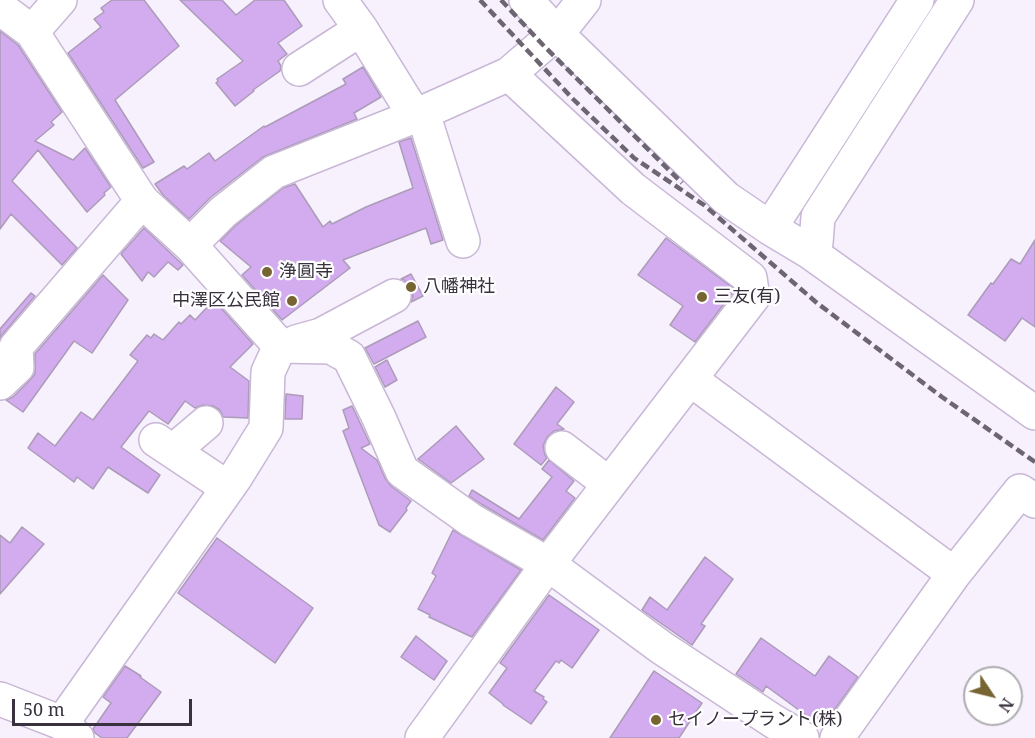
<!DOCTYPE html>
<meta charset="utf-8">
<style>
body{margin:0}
#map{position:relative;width:1035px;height:738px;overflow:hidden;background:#f7f0fd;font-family:"Noto Serif",serif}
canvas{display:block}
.north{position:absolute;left:963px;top:666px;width:60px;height:60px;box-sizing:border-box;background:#fff;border:2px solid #b0adb2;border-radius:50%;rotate:125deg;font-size:16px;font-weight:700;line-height:24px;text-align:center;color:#39323e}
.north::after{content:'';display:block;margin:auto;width:21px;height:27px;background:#776433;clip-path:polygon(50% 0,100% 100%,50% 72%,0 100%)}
.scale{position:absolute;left:12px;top:699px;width:180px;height:27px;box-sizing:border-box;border:3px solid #39323e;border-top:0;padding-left:8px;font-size:18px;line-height:21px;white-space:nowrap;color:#39323e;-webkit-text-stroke:4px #fff;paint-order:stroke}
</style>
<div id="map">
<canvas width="1035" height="738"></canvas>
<div class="north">N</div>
<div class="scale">50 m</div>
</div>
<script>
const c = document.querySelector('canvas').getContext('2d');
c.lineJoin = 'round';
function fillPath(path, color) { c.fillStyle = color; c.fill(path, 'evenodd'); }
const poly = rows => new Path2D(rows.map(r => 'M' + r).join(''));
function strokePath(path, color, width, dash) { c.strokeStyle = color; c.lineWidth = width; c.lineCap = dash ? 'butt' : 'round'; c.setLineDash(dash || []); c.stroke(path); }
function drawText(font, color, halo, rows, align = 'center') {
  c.font = font + ' "Noto Serif","Noto Sans JP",serif'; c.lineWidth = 4.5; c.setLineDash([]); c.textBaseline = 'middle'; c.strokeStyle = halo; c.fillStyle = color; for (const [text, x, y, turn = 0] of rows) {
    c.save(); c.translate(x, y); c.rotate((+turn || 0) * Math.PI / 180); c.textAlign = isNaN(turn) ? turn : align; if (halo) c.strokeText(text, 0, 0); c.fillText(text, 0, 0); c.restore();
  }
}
const building = poly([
 [112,0,144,0,179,46,115,100,154,162,143,168,68,53,101,27,94,19,104,12,101,8,112,0],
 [180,0,222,0,236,15,255,0,284,0,302,26,278,43,287,54,278,61,281,66,280,71,253,90,254,91,235,106,216,83,218,81,217,79,243,61,180,0],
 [0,31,18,45,62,112,51,122,54,125,35,141,73,160,85,148,111,187,104,193,105,195,87,212,38,150,12,181,77,248,62,265,11,214,0,229,0,31],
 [363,67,381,97,354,113,357,119,263,157,211,197,189,219,163,195,155,184,184,166,187,169,209,153,215,161,264,126,265,127,346,84,343,79,363,67],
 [411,138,443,240,431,244,426,228,343,260,350,268,282,320,242,275,251,267,220,241,235,226,283,188,295,184,323,227,330,221,332,224,366,207,413,188,399,142,411,138],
 [144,228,183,265,178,270,168,262,154,277,148,272,142,281,121,254,144,228],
 [666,238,733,288,733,292,695,342,670,325,683,306,638,275,666,238],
 [1035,240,1035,327,1022,318,1005,341,968,315,991,283,993,284,1011,259,1020,264,1035,240],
 [411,274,423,296,411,302,413,296,411,288,404,280,401,279,411,274],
 [103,275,128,300,92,353,74,341,23,412,6,400,13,397,30,380,35,374,35,354,103,275],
 [31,293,35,296,2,335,0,340,0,329,31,293],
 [214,300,253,344,230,367,249,381,248,418,223,417,220,410,213,406,203,405,195,408,185,401,168,424,149,411,121,447,160,475,148,493,108,467,93,489,77,477,74,482,28,448,38,433,55,446,81,412,93,420,138,361,130,355,147,335,151,338,154,334,163,340,179,322,181,324,190,315,195,320,214,300],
 [418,321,426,337,374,364,365,348,418,321],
 [387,360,397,380,385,387,375,367,387,360],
 [556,387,574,402,557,424,564,429,554,431,547,437,543,446,545,455,547,458,541,465,514,444,556,387],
 [286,394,303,396,302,419,285,419,286,394],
 [352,406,370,444,361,448,377,460,385,478,391,486,411,501,406,508,407,510,390,532,379,525,343,431,349,428,343,410,352,406],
 [456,426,484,459,451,483,418,459,456,426],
 [549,460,574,481,566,491,575,498,543,540,481,504,469,496,472,490,519,519,552,477,542,469,549,460],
 [22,527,44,544,0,594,0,535,10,543,22,527],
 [453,530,521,570,472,637,429,617,430,615,418,609,436,576,432,573,453,530],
 [217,538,313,608,275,663,178,593,217,538],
 [705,557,733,579,701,624,705,626,692,645,642,610,650,597,667,610,705,557],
 [549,595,599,630,572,668,561,660,559,663,556,661,534,691,544,697,543,699,547,702,531,724,503,705,503,704,489,693,507,668,500,663,549,595],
 [416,636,447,661,434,680,401,657,416,636],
 [761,638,815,676,829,656,858,677,822,727,766,686,763,692,736,674,761,638],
 [125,666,141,676,140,677,161,692,127,738,102,738,95,733,93,729,111,703,103,697,125,666],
 [654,671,702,703,679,738,610,738,654,671]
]);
fillPath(building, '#d2acee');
strokePath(building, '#ac9bb9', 1.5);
const minor = poly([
 [340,0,361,29,415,116],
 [526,0,556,33,726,198,770,228,810,252,816,243,818,217,957,0],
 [0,8,32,32,142,201,190,245,280,346,331,347,349,357,379,418,402,471,471,520,548,564,662,648,773,721,802,738],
 [32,32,60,0],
 [299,69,361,29],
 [423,113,463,241],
 [770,228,917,0],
 [190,245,223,212,274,172,415,116,509,74,561,29,584,0],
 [810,252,1035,413],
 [296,342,321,335,394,296],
 [690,379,954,574],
 [0,383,17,367,16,347,142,201],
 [156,440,228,488],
 [562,448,609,484],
 [173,451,206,423],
 [0,699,62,723,77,738],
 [62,723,235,478,266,428,268,372,280,346],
 [422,738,548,564,753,297,750,278,633,189,509,74],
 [837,738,954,574,1020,491,1035,501]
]);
strokePath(minor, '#c8b7d6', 36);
strokePath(minor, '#fff', 33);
strokePath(poly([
 [480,0,573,99,634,158,704,205,817,303,942,397,1035,462],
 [501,0,543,45,682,183]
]), '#6d6672', 4.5, [9, 4.5]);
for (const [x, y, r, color] of [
 [267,272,6,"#776433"],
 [411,287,6,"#776433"],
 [702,297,6,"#776433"],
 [292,301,6,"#776433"],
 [656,720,6,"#776433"]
]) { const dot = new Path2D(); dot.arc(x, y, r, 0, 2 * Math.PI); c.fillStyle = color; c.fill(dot); strokePath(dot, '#fff', 2); }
drawText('18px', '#39323e', '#fff', [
 ["浄圓寺",279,272],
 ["八幡神社",423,287],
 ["三友(有)",714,297],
 ["中澤区公民館",280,301,"right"],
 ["セイノープラント(株)",668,720]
], 'left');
</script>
